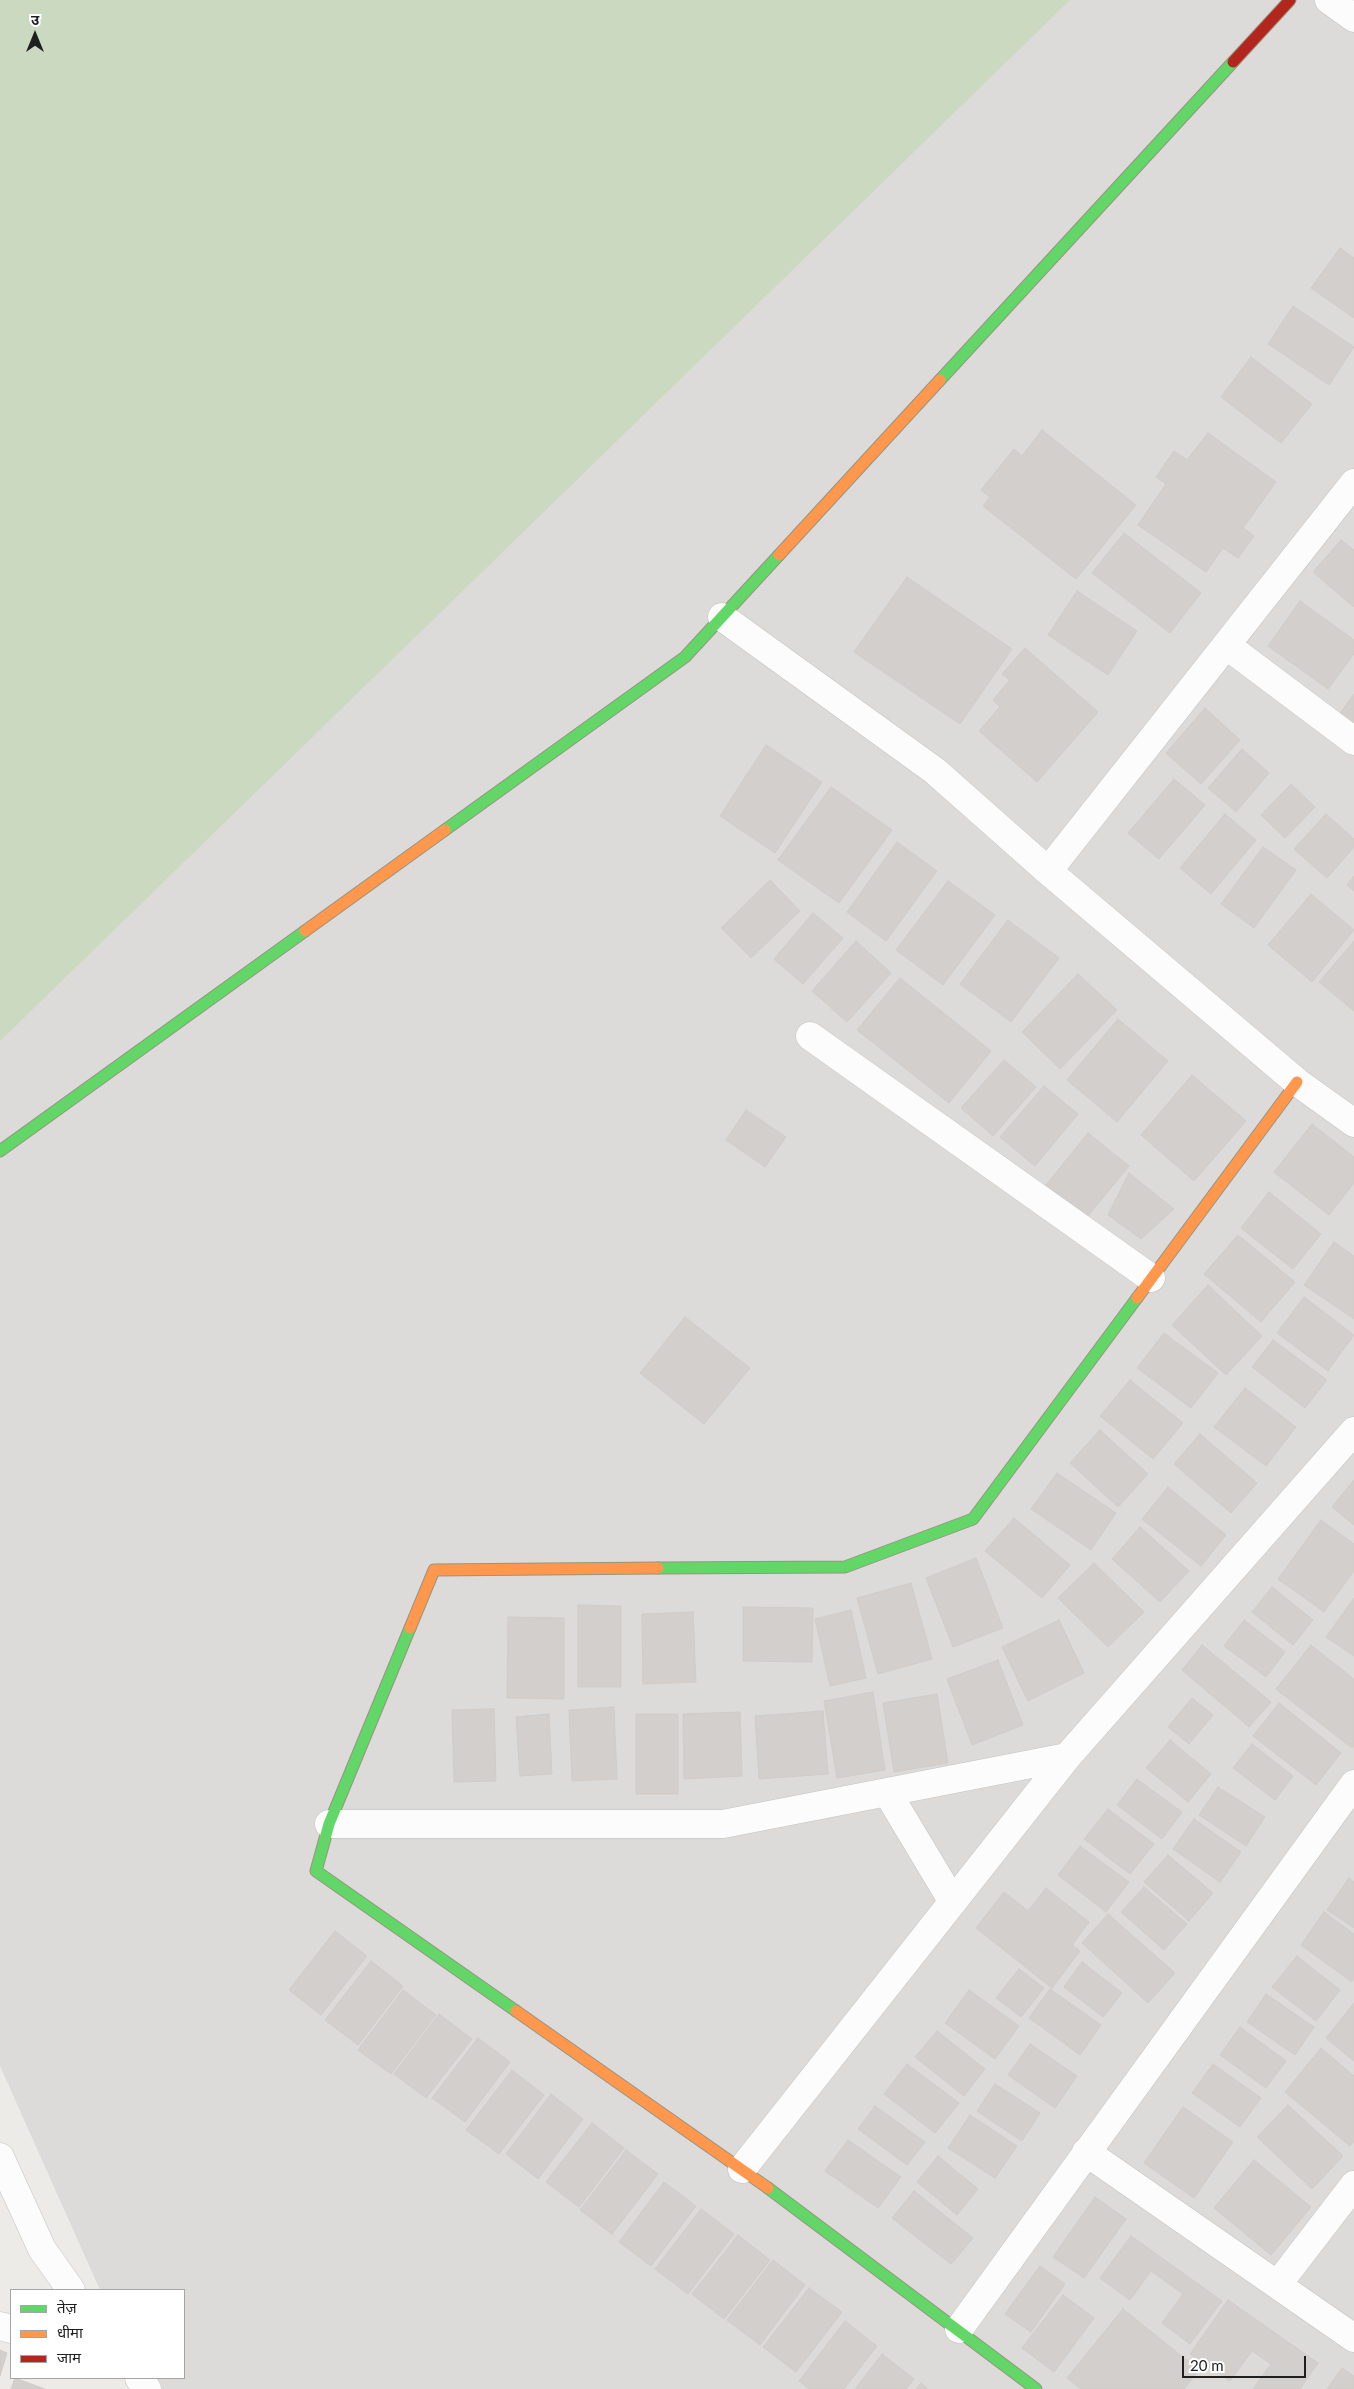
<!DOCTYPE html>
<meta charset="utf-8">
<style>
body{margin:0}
#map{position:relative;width:1354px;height:2389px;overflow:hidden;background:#edebe8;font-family:Lato,"Noto Sans Devanagari",sans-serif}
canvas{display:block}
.legend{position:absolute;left:10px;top:2289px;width:175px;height:90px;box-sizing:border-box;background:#fff;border:1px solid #a5a5a5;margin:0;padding:6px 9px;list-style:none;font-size:15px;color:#1f1f1f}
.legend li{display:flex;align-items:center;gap:10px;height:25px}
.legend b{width:25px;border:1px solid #a5a5a5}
.north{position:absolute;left:10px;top:10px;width:50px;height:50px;-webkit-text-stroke:4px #fff;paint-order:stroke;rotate:0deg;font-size:14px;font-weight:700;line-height:20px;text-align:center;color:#1f1f1f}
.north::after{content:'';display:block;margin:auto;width:18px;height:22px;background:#1f1f1f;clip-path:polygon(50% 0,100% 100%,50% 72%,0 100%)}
.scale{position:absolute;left:1182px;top:2356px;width:124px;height:22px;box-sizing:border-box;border:2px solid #1f1f1f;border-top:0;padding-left:6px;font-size:15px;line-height:18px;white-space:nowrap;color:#1f1f1f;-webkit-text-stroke:4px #fff;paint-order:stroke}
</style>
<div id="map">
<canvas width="1354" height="2389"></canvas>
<ul class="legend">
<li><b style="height:6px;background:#63d668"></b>तेज़</li>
<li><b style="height:6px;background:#ff974d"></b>धीमा</li>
<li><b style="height:6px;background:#b3261e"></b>जाम</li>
</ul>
<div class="north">उ</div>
<div class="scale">20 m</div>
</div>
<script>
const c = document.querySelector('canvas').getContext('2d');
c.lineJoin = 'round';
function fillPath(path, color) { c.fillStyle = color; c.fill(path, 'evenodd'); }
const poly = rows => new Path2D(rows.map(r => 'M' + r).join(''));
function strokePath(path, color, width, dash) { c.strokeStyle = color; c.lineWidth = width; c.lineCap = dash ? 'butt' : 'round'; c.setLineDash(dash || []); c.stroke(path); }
fillPath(poly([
 [0,0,1354,0,1354,2389,143,2389,139,2378,184,2378,184,2290,100,2290,0,2066]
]), '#dcdbd9');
fillPath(poly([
 [0,0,1070,0,0,1041]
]), '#cad9bf');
const building = poly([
 [1340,248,1354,258,1354,318,1311,288,1340,248],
 [1293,306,1354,347,1329,385,1268,344,1293,306],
 [1251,357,1312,404,1281,443,1221,397,1251,357],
 [1042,430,1136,505,1076,579,983,506,990,497,981,490,1014,449,1022,456,1042,430],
 [1208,433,1276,482,1243,528,1254,536,1238,558,1223,548,1206,572,1138,525,1166,484,1156,477,1174,451,1187,460,1208,433],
 [1124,533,1201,593,1170,633,1092,573,1124,533],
 [1341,540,1354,550,1354,607,1313,572,1341,540],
 [907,577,1012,649,960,724,854,652,907,577],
 [1077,591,1137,631,1108,675,1048,635,1077,591],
 [1300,601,1354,640,1354,654,1328,689,1268,646,1300,601],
 [1025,648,1098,712,1037,782,979,731,1000,707,993,700,1010,680,1002,674,1025,648],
 [1354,694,1354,727,1338,716,1354,694],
 [1205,708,1240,740,1201,784,1166,753,1205,708],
 [766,745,822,782,775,853,720,816,766,745],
 [1242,749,1269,773,1236,812,1208,788,1242,749],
 [1174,779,1205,805,1159,859,1128,833,1174,779],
 [1291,784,1315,807,1285,838,1261,815,1291,784],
 [831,787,892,830,839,903,778,860,831,787],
 [1225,814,1256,840,1211,894,1180,868,1225,814],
 [1326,814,1354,839,1354,847,1327,878,1294,849,1326,814],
 [897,842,937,871,886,941,847,912,897,842],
 [1263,847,1296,870,1254,928,1221,904,1263,847],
 [1354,876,1354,891,1347,885,1354,876],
 [770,880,800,911,751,958,721,928,770,880],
 [948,881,995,915,943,985,896,950,948,881],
 [1311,894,1354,930,1312,982,1268,945,1311,894],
 [813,913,843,938,803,984,774,959,813,913],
 [1008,920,1059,958,1011,1022,960,984,1008,920],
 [856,941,891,973,847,1022,812,991,856,941],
 [1354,941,1354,1011,1319,982,1354,941],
 [1078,974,1117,1010,1060,1069,1022,1032,1078,974],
 [900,978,991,1051,949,1103,857,1030,900,978],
 [1118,1019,1168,1061,1117,1122,1067,1080,1118,1019],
 [1004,1060,1036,1087,993,1136,961,1108,1004,1060],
 [1192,1075,1246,1121,1194,1181,1141,1135,1192,1075],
 [1044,1086,1078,1114,1035,1166,1000,1137,1044,1086],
 [746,1110,786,1137,765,1167,726,1140,746,1110],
 [1312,1124,1354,1157,1354,1183,1329,1215,1274,1172,1312,1124],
 [1088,1133,1129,1166,1087,1217,1046,1185,1088,1133],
 [1129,1173,1174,1209,1141,1239,1108,1215,1129,1173],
 [1269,1192,1321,1234,1293,1269,1241,1228,1269,1192],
 [1238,1235,1295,1282,1261,1322,1204,1274,1238,1235],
 [1334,1242,1354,1256,1354,1319,1304,1285,1334,1242],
 [1208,1285,1262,1336,1226,1375,1172,1325,1208,1285],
 [1304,1297,1354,1335,1328,1371,1277,1333,1304,1297],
 [685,1317,750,1368,704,1424,640,1373,685,1317],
 [1164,1333,1218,1373,1191,1408,1137,1368,1164,1333],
 [1273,1340,1327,1380,1305,1408,1252,1367,1273,1340],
 [1130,1380,1183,1423,1153,1459,1100,1416,1130,1380],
 [1245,1388,1296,1427,1266,1466,1214,1427,1245,1388],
 [1100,1430,1148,1474,1118,1507,1070,1463,1100,1430],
 [1200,1434,1257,1483,1231,1513,1174,1464,1200,1434],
 [1057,1473,1116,1513,1091,1550,1031,1509,1057,1473],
 [1353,1481,1354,1481,1354,1525,1332,1507,1353,1481],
 [1168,1487,1226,1535,1201,1566,1142,1519,1168,1487],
 [1014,1518,1070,1565,1042,1598,985,1551,1014,1518],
 [1321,1520,1354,1544,1354,1571,1324,1612,1278,1579,1321,1520],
 [1140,1527,1189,1571,1160,1602,1112,1559,1140,1527],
 [976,1558,1003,1628,953,1647,926,1578,976,1558],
 [1094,1563,1144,1612,1108,1647,1058,1598,1094,1563],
 [911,1583,932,1659,878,1674,857,1598,911,1583],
 [1272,1587,1313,1620,1293,1645,1252,1612,1272,1587],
 [1354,1598,1354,1656,1326,1637,1354,1598],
 [578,1605,621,1606,621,1687,578,1687,578,1605],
 [743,1607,813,1608,812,1662,743,1661,743,1607],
 [851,1610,866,1678,830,1686,815,1619,851,1610],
 [693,1612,696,1682,643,1684,642,1614,693,1612],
 [508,1617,564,1618,564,1699,507,1698,508,1617],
 [1059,1620,1084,1673,1028,1701,1002,1647,1059,1620],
 [1244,1620,1285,1652,1266,1677,1224,1646,1244,1620],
 [1202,1645,1271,1702,1249,1727,1182,1670,1202,1645],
 [1311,1645,1354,1679,1354,1745,1352,1748,1276,1689,1311,1645],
 [998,1660,1023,1725,972,1745,947,1679,998,1660],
 [873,1692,885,1770,837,1778,824,1701,873,1692],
 [937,1694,948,1763,894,1772,883,1703,937,1694],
 [1192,1698,1213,1715,1189,1744,1168,1727,1192,1698],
 [1279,1703,1341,1753,1316,1785,1253,1736,1279,1703],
 [614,1707,617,1779,572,1781,569,1710,614,1707],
 [494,1709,496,1781,454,1782,452,1710,494,1709],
 [823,1711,828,1774,759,1779,755,1716,823,1711],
 [740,1712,742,1776,684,1779,683,1714,740,1712],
 [549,1714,552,1774,520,1776,516,1717,549,1714],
 [636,1714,678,1714,678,1794,636,1794,636,1714],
 [1170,1740,1211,1774,1188,1802,1146,1768,1170,1740],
 [1252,1744,1293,1776,1275,1800,1233,1768,1252,1744],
 [1137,1779,1182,1812,1162,1839,1117,1805,1137,1779],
 [1218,1787,1265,1817,1246,1846,1199,1815,1218,1787],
 [1108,1809,1154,1844,1130,1874,1084,1839,1108,1809],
 [1194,1819,1241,1852,1220,1882,1173,1849,1194,1819],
 [1080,1846,1129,1882,1106,1912,1058,1875,1080,1846],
 [1168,1855,1213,1893,1189,1921,1144,1882,1168,1855],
 [1349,1878,1354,1882,1354,1928,1327,1910,1349,1878],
 [1144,1887,1187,1924,1164,1950,1121,1912,1144,1887],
 [1046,1888,1089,1922,1072,1945,1080,1951,1052,1988,976,1928,1004,1892,1028,1911,1046,1888],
 [1324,1912,1354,1934,1354,1979,1352,1982,1301,1945,1324,1912],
 [1108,1914,1175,1973,1148,2003,1082,1943,1108,1914],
 [335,1931,367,1956,321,2015,289,1990,335,1931],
 [1297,1956,1340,1990,1316,2021,1272,1987,1297,1956],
 [371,1961,403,1986,358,2045,325,2020,371,1961],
 [1082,1962,1122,1993,1103,2017,1064,1987,1082,1962],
 [1019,1969,1044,1988,1021,2017,996,1998,1019,1969],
 [1050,1989,1101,2025,1080,2055,1029,2018,1050,1989],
 [403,1990,436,2015,391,2074,358,2050,403,1990],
 [969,1990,1019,2026,995,2059,945,2023,969,1990],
 [1266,1994,1314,2027,1295,2055,1247,2022,1266,1994],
 [1354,2003,1354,2061,1326,2038,1354,2003],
 [439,2014,472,2039,426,2098,394,2074,439,2014],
 [1240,2027,1286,2061,1266,2088,1220,2055,1240,2027],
 [937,2031,985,2069,964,2096,915,2057,937,2031],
 [478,2038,510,2062,465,2122,432,2098,478,2038],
 [1030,2044,1077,2076,1055,2108,1008,2075,1030,2044],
 [1321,2048,1354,2076,1354,2141,1350,2146,1285,2092,1321,2048],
 [907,2064,959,2103,935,2133,884,2094,907,2064],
 [1213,2064,1261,2098,1240,2127,1192,2093,1213,2064],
 [512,2070,544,2095,499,2154,466,2130,512,2070],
 [995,2084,1040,2113,1022,2141,977,2111,995,2084],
 [551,2094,583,2119,538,2179,506,2154,551,2094],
 [1288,2105,1343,2156,1312,2189,1257,2137,1288,2105],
 [875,2106,925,2142,907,2165,858,2129,875,2106],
 [1183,2107,1233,2142,1194,2198,1144,2163,1183,2107],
 [970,2115,1017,2146,995,2178,948,2148,970,2115],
 [592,2123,624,2148,579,2207,546,2182,592,2123],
 [848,2140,901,2177,878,2208,825,2171,848,2140],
 [626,2150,658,2174,612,2234,580,2210,626,2150],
 [938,2156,978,2189,957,2215,917,2182,938,2156],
 [1254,2160,1311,2207,1271,2255,1214,2208,1254,2160],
 [664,2182,696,2206,651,2266,619,2242,664,2182],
 [914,2191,973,2238,951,2264,892,2218,914,2191],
 [1095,2197,1126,2219,1084,2278,1053,2257,1095,2197],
 [701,2209,734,2234,688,2294,655,2269,701,2209],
 [738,2235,770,2260,724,2319,692,2294,738,2235],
 [1131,2236,1222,2301,1190,2344,1162,2323,1183,2294,1151,2271,1130,2300,1100,2278,1131,2236],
 [773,2260,805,2285,760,2345,727,2320,773,2260],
 [1040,2266,1065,2284,1031,2332,1005,2314,1040,2266],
 [809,2288,842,2312,796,2372,763,2347,809,2288],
 [1063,2295,1094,2318,1054,2372,1022,2348,1063,2295],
 [1228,2300,1318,2363,1300,2389,1253,2389,1271,2364,1252,2351,1230,2381,1190,2354,1228,2300],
 [1123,2309,1199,2370,1184,2389,1081,2389,1067,2378,1123,2309],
 [845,2321,877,2346,844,2389,809,2389,799,2381,845,2321],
 [0,2350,7,2353,0,2376,0,2350],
 [882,2354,914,2379,906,2389,855,2389,882,2354],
 [1342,2368,1354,2376,1354,2389,1327,2389,1342,2368],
 [15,2378,45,2389,11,2389,15,2378],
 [921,2383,928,2389,916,2389,921,2383]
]);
fillPath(building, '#d2cfcc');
strokePath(building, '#d0ccc9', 1);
const street = poly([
 [1329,0,1354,18],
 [722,617,935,771,1048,871,1297,1082,1354,1123],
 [1226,645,1354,741],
 [1048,871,1354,483],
 [810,1036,1151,1278],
 [887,1792,953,1902],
 [329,1824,723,1824,1067,1757],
 [1086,2152,1354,2338],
 [0,2157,42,2249,71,2290],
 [742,2169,1067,1757,1354,1431],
 [1278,2284,1354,2185],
 [0,2326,11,2329],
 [959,2329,1354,1784],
 [139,2378,147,2389]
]);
const fast = poly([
 [940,380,1233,62],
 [445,830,685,657,779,555],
 [0,1151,305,931],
 [658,1568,845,1567,973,1519,1137,1298],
 [410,1628,329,1824,316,1871,516,2011],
 [768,2188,1036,2389]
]);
const slow = poly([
 [779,555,940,380],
 [305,931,445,830],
 [1137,1298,1297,1082],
 [410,1628,434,1570,658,1568],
 [516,2011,768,2188]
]);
const jam = poly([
 [1233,62,1290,0]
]);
strokePath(street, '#c4c3c2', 29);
strokePath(fast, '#959581', 13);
strokePath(slow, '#959581', 13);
strokePath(jam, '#959581', 13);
strokePath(street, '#fcfcfc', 28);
strokePath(fast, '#63d668', 11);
strokePath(slow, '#ff974d', 11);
strokePath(jam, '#b3261e', 11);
</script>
